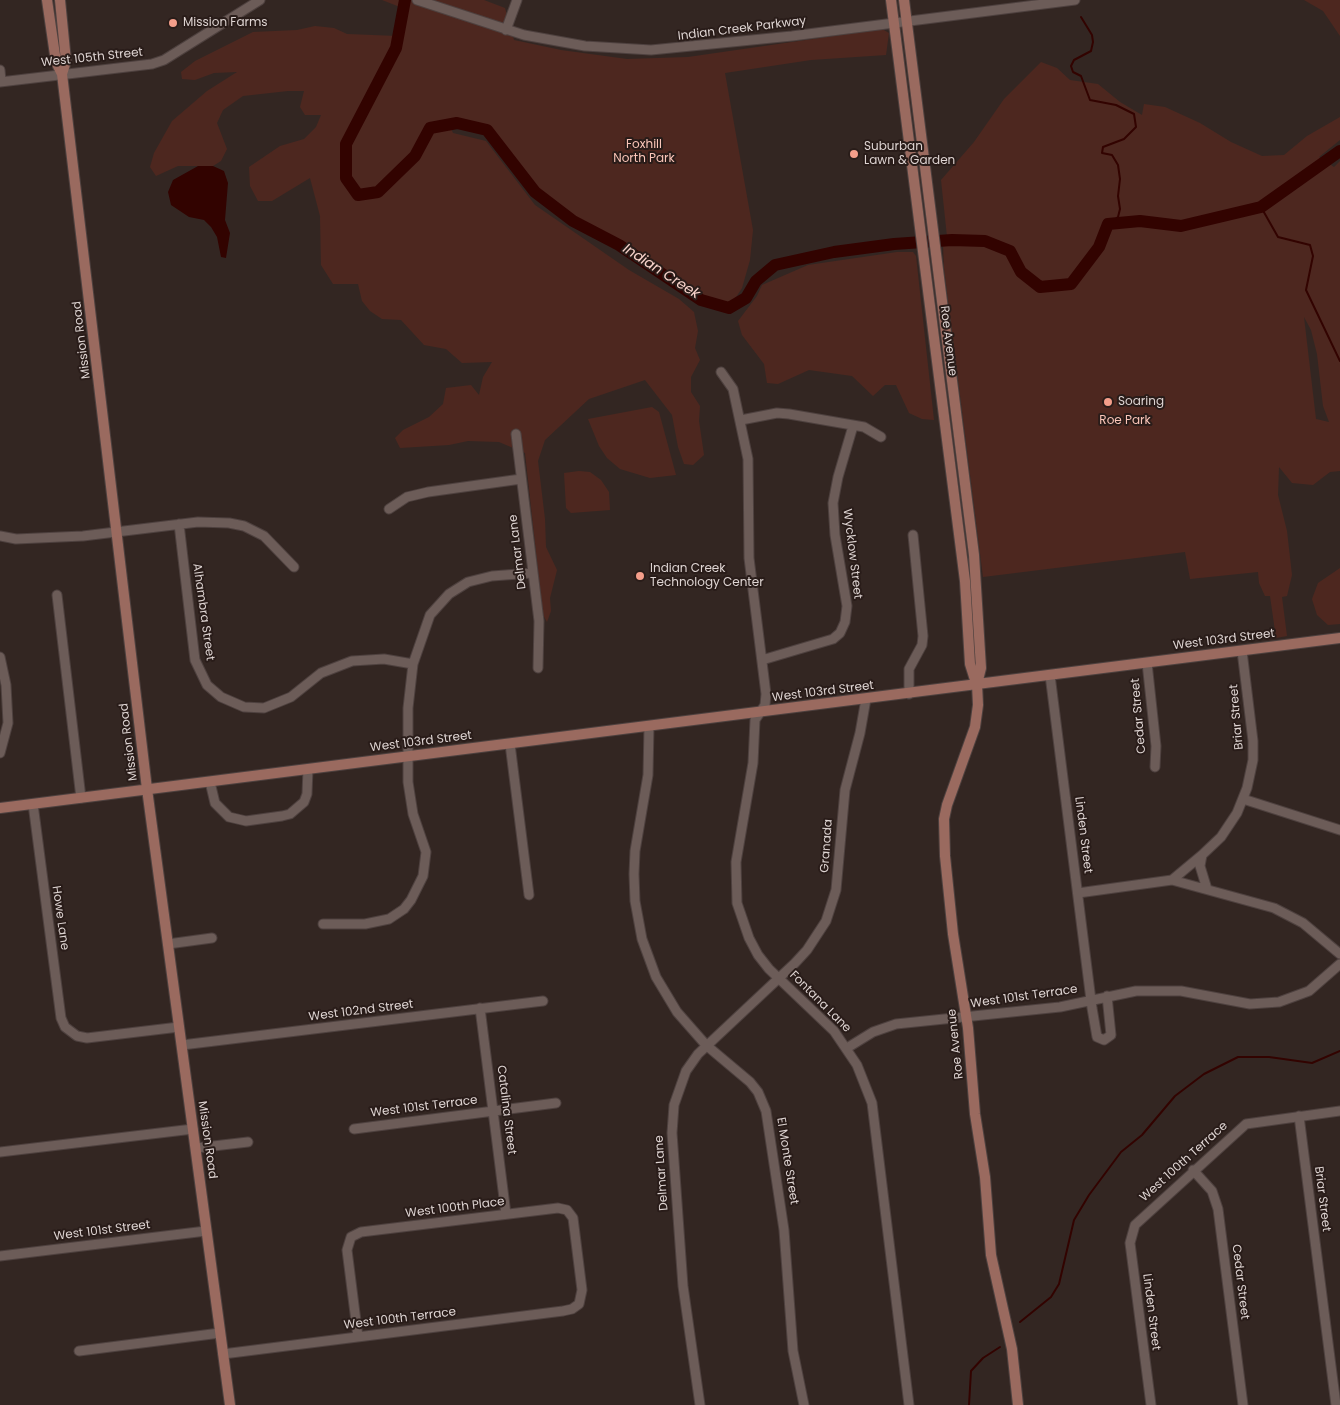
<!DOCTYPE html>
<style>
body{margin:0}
canvas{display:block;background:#332622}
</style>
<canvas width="1340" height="1405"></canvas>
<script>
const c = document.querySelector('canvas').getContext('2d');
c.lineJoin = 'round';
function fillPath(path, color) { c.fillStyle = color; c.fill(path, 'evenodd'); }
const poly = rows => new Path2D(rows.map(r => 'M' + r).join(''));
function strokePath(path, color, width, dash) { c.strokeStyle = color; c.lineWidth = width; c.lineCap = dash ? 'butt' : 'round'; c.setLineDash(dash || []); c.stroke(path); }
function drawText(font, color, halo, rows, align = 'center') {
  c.font = font + ' Poppins,sans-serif'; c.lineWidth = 4; c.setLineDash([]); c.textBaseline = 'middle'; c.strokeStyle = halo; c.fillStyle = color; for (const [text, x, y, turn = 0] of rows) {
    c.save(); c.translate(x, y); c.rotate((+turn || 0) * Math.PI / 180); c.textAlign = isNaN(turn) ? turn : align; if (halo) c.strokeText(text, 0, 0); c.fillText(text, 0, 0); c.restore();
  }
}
fillPath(poly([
 [382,0,484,0,505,8,514,40,561,50,627,59,688,57,882,29,889,33,886,55,811,60,725,73,753,230,750,260,742,288,729,308,701,300,619,245,573,221,535,192,487,130,457,123,449,124,453,133,486,141,535,205,629,270,679,299,694,312,698,331,695,348,700,360,691,377,691,392,700,406,699,421,704,455,693,465,684,464,678,447,672,415,645,380,589,399,545,440,538,461,545,519,546,547,557,570,550,598,551,611,547,622,543,615,525,453,499,442,468,441,449,445,400,448,395,438,403,430,429,417,443,404,446,388,471,385,479,395,483,377,492,362,462,363,446,349,424,345,401,320,382,319,370,311,362,301,358,284,333,284,321,265,320,216,310,178,272,201,258,201,250,186,249,167,280,146,304,139,316,127,321,115,305,115,300,107,304,91,288,91,243,96,223,110,217,123,227,149,221,161,213,166,178,166,156,176,150,167,154,153,172,121,207,91,237,72,214,73,195,80,182,79,181,72,195,61,253,32,297,30,315,26,334,28,347,34,398,36,405,9],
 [1304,0,1340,0,1340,36,1323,11],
 [1041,62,1057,68,1070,80,1098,84,1120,102,1142,115,1144,104,1165,107,1200,123,1231,142,1262,156,1284,155,1307,136,1340,117,1340,140,1319,157,1334,167,1340,161,1340,471,1330,472,1313,485,1292,483,1279,467,1278,495,1287,531,1292,575,1287,596,1282,597,1287,636,1276,638,1270,596,1265,596,1259,583,1258,572,1190,579,1185,552,983,577,944,268,943,245,948,246,941,180,974,142,1004,99],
 [1304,317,1311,330,1317,354,1323,406,1329,422,1316,419],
 [897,252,913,252,916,256,934,420,922,419,909,413,896,385,885,385,873,396,852,376,809,370,778,384,767,383,764,364,742,335,738,321,757,296,762,285,808,265],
 [652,407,659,412,676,475,650,478,620,469,607,458,599,446,588,419],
 [579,471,590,472,601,480,609,492,610,510,571,513,566,508,564,473],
 [1340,568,1340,624,1328,625,1317,615,1312,599,1318,583]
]), '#4d271f');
fillPath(poly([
 [198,166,213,166,224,171,228,183,225,220,230,233,226,258,221,257,217,237,211,227,204,220,189,217,171,205,168,192,173,180]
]), '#320300');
strokePath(poly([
 [1081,17,1092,35,1093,42,1091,51,1074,60,1071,66,1073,72,1081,76,1090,100,1116,105,1134,114,1136,127,1124,139,1103,147,1102,153,1112,155,1118,165,1120,179,1118,196,1120,209,1118,217,1110,224],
 [1261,207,1278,237,1310,245,1313,256,1306,290,1340,361],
 [1020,1322,1051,1297,1059,1284,1074,1220,1089,1195,1121,1152,1142,1135,1175,1096,1204,1074,1238,1057,1269,1057,1312,1063,1340,1051],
 [969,1405,971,1371,983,1358,1000,1347]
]), '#320300', 2);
strokePath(poly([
 [405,0,396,48,346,144,346,178,358,195,378,192,415,156,430,128,457,123,487,130,535,192,573,221,619,245,701,300,729,308,746,298,756,281,775,265,834,252,894,244,952,240,985,241,1010,251,1021,272,1040,287,1071,284,1099,247,1108,224,1140,221,1181,226,1261,207,1340,151]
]), '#320300', 12);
const minor = poly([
 [417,0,524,35,585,46,651,50,792,36,1075,0],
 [506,30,517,0],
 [0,70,1,81],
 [0,82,152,64,164,60,260,0],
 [721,372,733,389,748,459,749,558,766,694,765,705,755,720,753,763,736,862,737,903,749,938,758,955,769,969,834,1031,857,1065,872,1103,909,1405],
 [741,420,777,413,789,414,864,427,881,437],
 [516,434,539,621,538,668],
 [389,509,407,497,428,492,521,479],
 [179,524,195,660,207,685,221,697,244,707,264,708,291,697,321,673,352,661,384,659,413,664],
 [0,536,16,539,83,536,198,522,229,523,244,526,264,536,294,567],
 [57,595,81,798],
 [0,657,6,685,8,723,0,753],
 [762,660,833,639,840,633,845,622,847,606,835,535,833,503,838,477,853,426],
 [1147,663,1156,746,1155,767],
 [1050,675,1092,1008,1097,1037,1104,1040,1111,1035,1107,996],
 [909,694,909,669,922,645,923,636,913,535],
 [649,726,648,775,635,851,634,874,635,901,642,939,656,977,677,1012,706,1045,750,1082,758,1092,766,1111,784,1230,793,1351,804,1405],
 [510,744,529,895],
 [210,782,215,803,229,817,246,821,282,816,290,814,304,802,307,794,308,769],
 [1243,799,1340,830],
 [33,804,61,1018,65,1027,77,1036,87,1038,179,1027],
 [1172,880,1202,855],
 [1207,889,1200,866,1202,855,1221,837,1237,813,1247,788,1253,760,1253,741,1242,651],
 [1078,893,1172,880,1274,908,1303,923,1340,954],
 [323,924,365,924,389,919,404,909,411,900,423,876,426,852,413,814,408,782,408,708,413,664,430,615,449,594,468,582,492,576,532,573],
 [168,944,212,938],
 [480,1008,506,1214],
 [182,1045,543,1001],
 [847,1048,873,1032,896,1024,1060,1007,1136,991,1181,991,1250,1004,1279,1002,1309,991,1340,964],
 [1299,1116,1336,1405],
 [354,1129,556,1103],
 [196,1148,248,1142],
 [0,1152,193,1129],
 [1193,1170,1212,1191,1218,1209,1243,1405],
 [0,1256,206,1231],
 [79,1351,220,1333],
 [223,1354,563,1311,572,1309,579,1304,582,1290,573,1218,567,1210,558,1208,361,1232,351,1237,347,1250,358,1337],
 [700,1405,683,1286,672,1133,674,1105,686,1071,698,1054,795,963,807,950,826,921,836,890,845,790,860,733,866,699],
 [1151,1405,1130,1243,1135,1225,1246,1124,1340,1111]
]);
const major = poly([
 [47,0,56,62,62,74,147,789,230,1405],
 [60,0,66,61,62,74],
 [891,0,965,581,970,664,976,683],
 [904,0,974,555,981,668,977,684,978,705,975,727,947,805,944,819,945,856,953,934,968,1028,975,1114,985,1177,991,1255,1012,1349,1018,1405],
 [0,808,1340,638]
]);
strokePath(minor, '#4e413f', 11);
strokePath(major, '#4e413f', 12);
strokePath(minor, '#6c5c58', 9);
strokePath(major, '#9a6a5f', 10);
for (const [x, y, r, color] of [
 [173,23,5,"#f49e8a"],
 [854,154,5,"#f49e8a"],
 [1108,402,5,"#f49e8a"],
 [640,576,5,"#f49e8a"]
]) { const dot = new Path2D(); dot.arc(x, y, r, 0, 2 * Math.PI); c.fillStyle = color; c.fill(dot); strokePath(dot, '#291c19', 2); }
drawText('12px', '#ded4d2', '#291c19', [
 ["Mission Farms",183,23],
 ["Suburban",864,147],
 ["Lawn & Garden",864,161],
 ["Soaring",1118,402],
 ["Indian Creek",650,569],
 ["Technology Center",650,583]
], 'left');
drawText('12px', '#ded4d2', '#291c19', [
 ["Indian Creek Parkway",742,29,-7],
 ["West 105th Street",92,58,-6],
 ["Mission Road",82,340,-97],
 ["Roe Avenue",948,341,83],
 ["Delmar Lane",518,552,-97],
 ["Wycklow Street",852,554,83],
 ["Alhambra Street",203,612,82],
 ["West 103rd Street",1224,640,-7],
 ["West 103rd Street",823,692,-7],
 ["Cedar Street",1139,716,-95],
 ["Briar Street",1237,717,-95],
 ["Mission Road",129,742,-97],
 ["West 103rd Street",421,742,-7],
 ["Linden Street",1083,835,83],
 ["Granada",827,846,-86],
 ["Howe Lane",60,918,82],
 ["West 101st Terrace",1024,997,-8],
 ["Fontana Lane",820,1002,45],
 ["West 102nd Street",361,1011,-7],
 ["Roe Avenue",956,1044,-96],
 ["West 101st Terrace",424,1107,-7],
 ["Catalina Street",506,1110,83],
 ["Mission Road",207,1140,82],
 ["El Monte Street",787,1161,81],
 ["West 100th Terrace",1184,1162,-42],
 ["Delmar Lane",662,1173,-94],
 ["Briar Street",1322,1199,83],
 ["West 100th Place",455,1208,-7],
 ["West 101st Street",102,1231,-7],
 ["Cedar Street",1240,1282,83],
 ["Linden Street",1151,1312,83],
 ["West 100th Terrace",400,1319,-7]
]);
drawText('12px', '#fac5b8', '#291c19', [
 ["Foxhill",644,145],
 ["North Park",644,159],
 ["Roe Park",1125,421]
]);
drawText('italic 14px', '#f9d4cc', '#291c19', [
 ["Indian Creek",661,272,33]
]);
</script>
